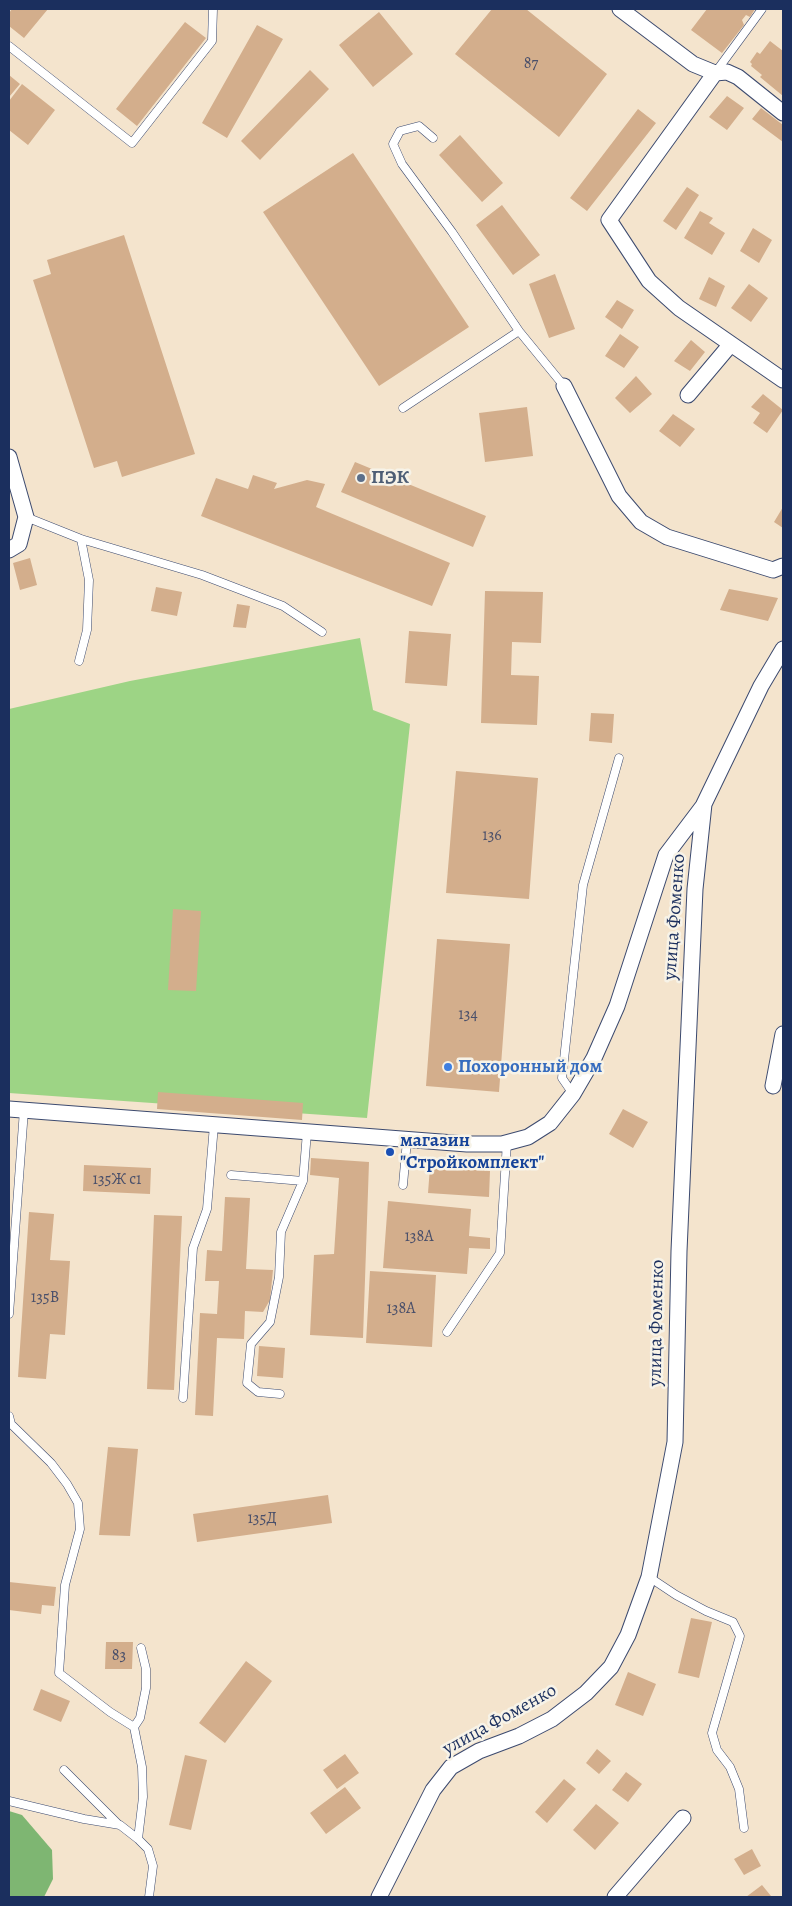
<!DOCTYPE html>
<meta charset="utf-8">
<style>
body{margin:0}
#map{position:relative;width:792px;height:1906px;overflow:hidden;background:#f4e4cd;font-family:Alegreya,serif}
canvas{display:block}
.frame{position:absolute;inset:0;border:10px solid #1b2f5e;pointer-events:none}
</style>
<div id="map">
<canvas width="792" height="1906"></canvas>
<div class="frame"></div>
</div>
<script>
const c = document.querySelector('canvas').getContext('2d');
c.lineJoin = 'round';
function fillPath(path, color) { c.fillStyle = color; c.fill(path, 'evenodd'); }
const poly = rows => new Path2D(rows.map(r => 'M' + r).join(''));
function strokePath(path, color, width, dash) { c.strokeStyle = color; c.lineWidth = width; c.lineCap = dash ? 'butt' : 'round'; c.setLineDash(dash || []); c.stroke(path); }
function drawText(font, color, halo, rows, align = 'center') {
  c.font = font + ' Alegreya,serif'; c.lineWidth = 5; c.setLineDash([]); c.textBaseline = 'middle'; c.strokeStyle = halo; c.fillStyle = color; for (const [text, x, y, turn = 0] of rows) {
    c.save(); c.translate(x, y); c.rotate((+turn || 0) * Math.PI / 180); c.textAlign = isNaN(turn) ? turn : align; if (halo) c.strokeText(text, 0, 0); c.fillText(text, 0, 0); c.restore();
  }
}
fillPath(poly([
 [360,638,373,710,410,724,367,1118,9,1093,9,709,130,681]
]), '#9dd485');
fillPath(poly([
 [9,1811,22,1815,52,1850,53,1879,44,1897,9,1897]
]), '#7eb672');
fillPath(poly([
 [12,9,48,9,24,38,9,26,9,13],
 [492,9,526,9,607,74,559,137,455,54],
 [707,9,755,9,750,17,746,15,742,20,744,25,722,53,691,30],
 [379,12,413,54,373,87,339,45],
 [185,22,206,38,137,126,116,109],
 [257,25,283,39,227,138,202,123],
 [770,41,783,51,783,96,760,77,762,75,751,66,752,64,750,62,757,52,760,54],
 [310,70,329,89,260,160,241,141],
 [9,75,20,84,9,97],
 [22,84,55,110,28,145,9,130,9,101],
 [727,96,744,108,727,130,709,117],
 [761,108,783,125,783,142,752,119],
 [638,109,656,123,587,211,570,198],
 [460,135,503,183,482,202,439,155],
 [353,153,469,327,379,386,263,212],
 [687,187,699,195,676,230,663,221],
 [502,205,540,255,513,275,476,225],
 [700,211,713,218,709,223,725,233,712,255,684,238],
 [753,228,772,240,759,263,740,251],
 [124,235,195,454,122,477,117,461,94,468,33,280,51,274,47,260],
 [555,274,575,329,549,338,529,284],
 [709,277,725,286,716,307,699,299],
 [749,284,768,298,751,322,731,308],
 [617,300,634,310,622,329,605,317],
 [620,334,639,347,624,368,605,356],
 [691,340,705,352,690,371,674,361],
 [636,376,652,394,630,413,615,398],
 [763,394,783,410,767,433,753,423,760,413,751,407],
 [527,407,533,456,485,462,479,413],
 [673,414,695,429,680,447,659,431],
 [355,462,486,516,473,547,341,492],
 [253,475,277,483,274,489,307,480,325,484,316,507,450,563,432,606,201,516,216,478,248,489],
 [783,507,783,528,774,522],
 [30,558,37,585,20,590,13,563],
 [156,587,182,592,177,616,151,611],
 [729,589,778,598,768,621,720,610],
 [485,591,543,592,541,643,512,642,511,675,539,676,537,725,481,723],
 [237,604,250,606,246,628,233,627],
 [409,631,451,634,447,686,405,683],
 [591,713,614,714,612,743,589,741],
 [456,771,538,778,529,899,446,893],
 [173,909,201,911,196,991,168,990],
 [437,939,510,944,499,1092,426,1086],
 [158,1092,303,1103,302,1120,157,1109],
 [623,1109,648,1122,633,1148,609,1134],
 [311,1158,369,1162,363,1338,310,1335,314,1255,334,1254,339,1178,310,1175],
 [84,1165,151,1168,150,1194,83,1191],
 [430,1167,490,1171,489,1197,428,1193],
 [225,1197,250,1198,246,1269,273,1270,270,1300,263,1312,245,1311,244,1339,217,1338,213,1416,195,1415,200,1313,217,1314,219,1281,205,1281,207,1250,222,1251],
 [388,1201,471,1209,469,1236,490,1238,490,1249,469,1248,467,1274,383,1268],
 [29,1212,54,1214,50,1260,70,1261,65,1335,50,1334,46,1379,18,1377],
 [154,1215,182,1216,174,1390,147,1389],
 [370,1271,436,1275,432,1347,366,1343],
 [259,1346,285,1348,283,1378,257,1376],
 [108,1447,138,1449,130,1536,99,1535],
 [328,1495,332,1523,197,1542,193,1514],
 [9,1582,56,1587,54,1606,42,1605,41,1614,9,1610],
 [691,1618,712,1622,699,1678,678,1673],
 [106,1642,133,1642,132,1669,105,1669],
 [246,1661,272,1681,225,1743,199,1723],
 [628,1672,656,1684,643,1716,615,1705],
 [41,1689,70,1701,61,1722,33,1710],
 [597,1749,611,1761,599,1774,586,1763],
 [345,1754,359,1773,337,1789,323,1770],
 [185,1755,207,1760,191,1830,169,1825],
 [626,1772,642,1784,628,1802,612,1790],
 [564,1779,576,1789,547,1823,535,1812],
 [345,1787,361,1808,326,1834,310,1813],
 [596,1804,619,1823,595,1850,573,1830],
 [752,1849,761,1866,744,1875,734,1859],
 [762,1885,771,1896,746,1897]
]), '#d3ae8c');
const lane = poly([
 [9,46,132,143,212,41,213,9],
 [715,73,762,9],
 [433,138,419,126,400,131,393,144,402,164,452,232,519,331,564,386],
 [403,408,519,331],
 [26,517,81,539,202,575,283,606,322,632],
 [79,661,87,630,89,580,81,539],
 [573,1094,562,1078,583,885,619,758],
 [231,1175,303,1181],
 [403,1185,407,1140],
 [9,1314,24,1110],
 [447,1332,500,1253,507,1142],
 [280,1394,258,1392,247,1383,251,1344,270,1322,279,1277,281,1232,303,1181,307,1132],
 [183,1398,193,1248,207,1209,214,1125],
 [9,1416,11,1424,51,1463,67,1484,78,1503,80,1529,65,1585,59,1673,110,1712,134,1727,142,1767,143,1797,138,1839],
 [649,1577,676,1595,706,1611,733,1622,740,1636,712,1733,717,1750,730,1767,739,1789,744,1828],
 [134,1727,140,1718,146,1688,146,1669,141,1648],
 [64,1770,119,1825],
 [9,1801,84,1819,120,1825,138,1839,148,1849,153,1866,149,1897]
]);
const street = poly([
 [620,9,693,64,715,73,727,72,738,77,783,113],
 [715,73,609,220,649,281,679,308,783,380],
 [564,386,619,496,641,522,667,537,773,570,783,566],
 [688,395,731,344],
 [9,457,26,517,19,544,9,550],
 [773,1086,783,1034],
 [9,1109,467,1144,502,1144,528,1137,550,1123,573,1094,594,1058,617,1006,666,855,703,806],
 [379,1897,433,1790,451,1767,479,1751,519,1736,552,1719,586,1693,611,1667,628,1635,649,1577,675,1442,679,1251,695,889,704,804,761,686,783,649],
 [615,1897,683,1818]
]);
strokePath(lane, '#3c4a6f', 9);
strokePath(street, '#3c4a6f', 17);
strokePath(lane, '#fff', 8);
strokePath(street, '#fff', 15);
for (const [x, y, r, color] of [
 [361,478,5,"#5c6f8a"],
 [448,1067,5,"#3f7fe0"],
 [390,1152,5,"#1a4fb4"]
]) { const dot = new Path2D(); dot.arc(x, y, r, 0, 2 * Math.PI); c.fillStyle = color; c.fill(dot); strokePath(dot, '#f7f3e8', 2); }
drawText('16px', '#494f6a', null, [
 ["87",531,64],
 ["136",492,836],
 ["134",468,1015],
 ["135Ж с1",117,1180],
 ["138А",419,1237],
 ["135В",45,1298],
 ["138А",401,1309],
 ["135Д",262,1519],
 ["83",119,1656]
]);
drawText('bold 19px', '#4e5e75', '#f7f3e8', [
 ["ПЭК",371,478]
], 'left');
drawText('19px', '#1b2f5e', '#f7f3e8', [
 ["улица Фоменко",675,917,-86],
 ["улица Фоменко",657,1323,-89],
 ["улица Фоменко",500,1720,-29]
]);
drawText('bold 19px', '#366cbe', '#f7f3e8', [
 ["Похоронный дом",458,1067]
], 'left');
drawText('bold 19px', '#164399', '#f7f3e8', [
 ["магазин",400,1141],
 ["\"Стройкомплект\"",400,1163]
], 'left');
</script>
